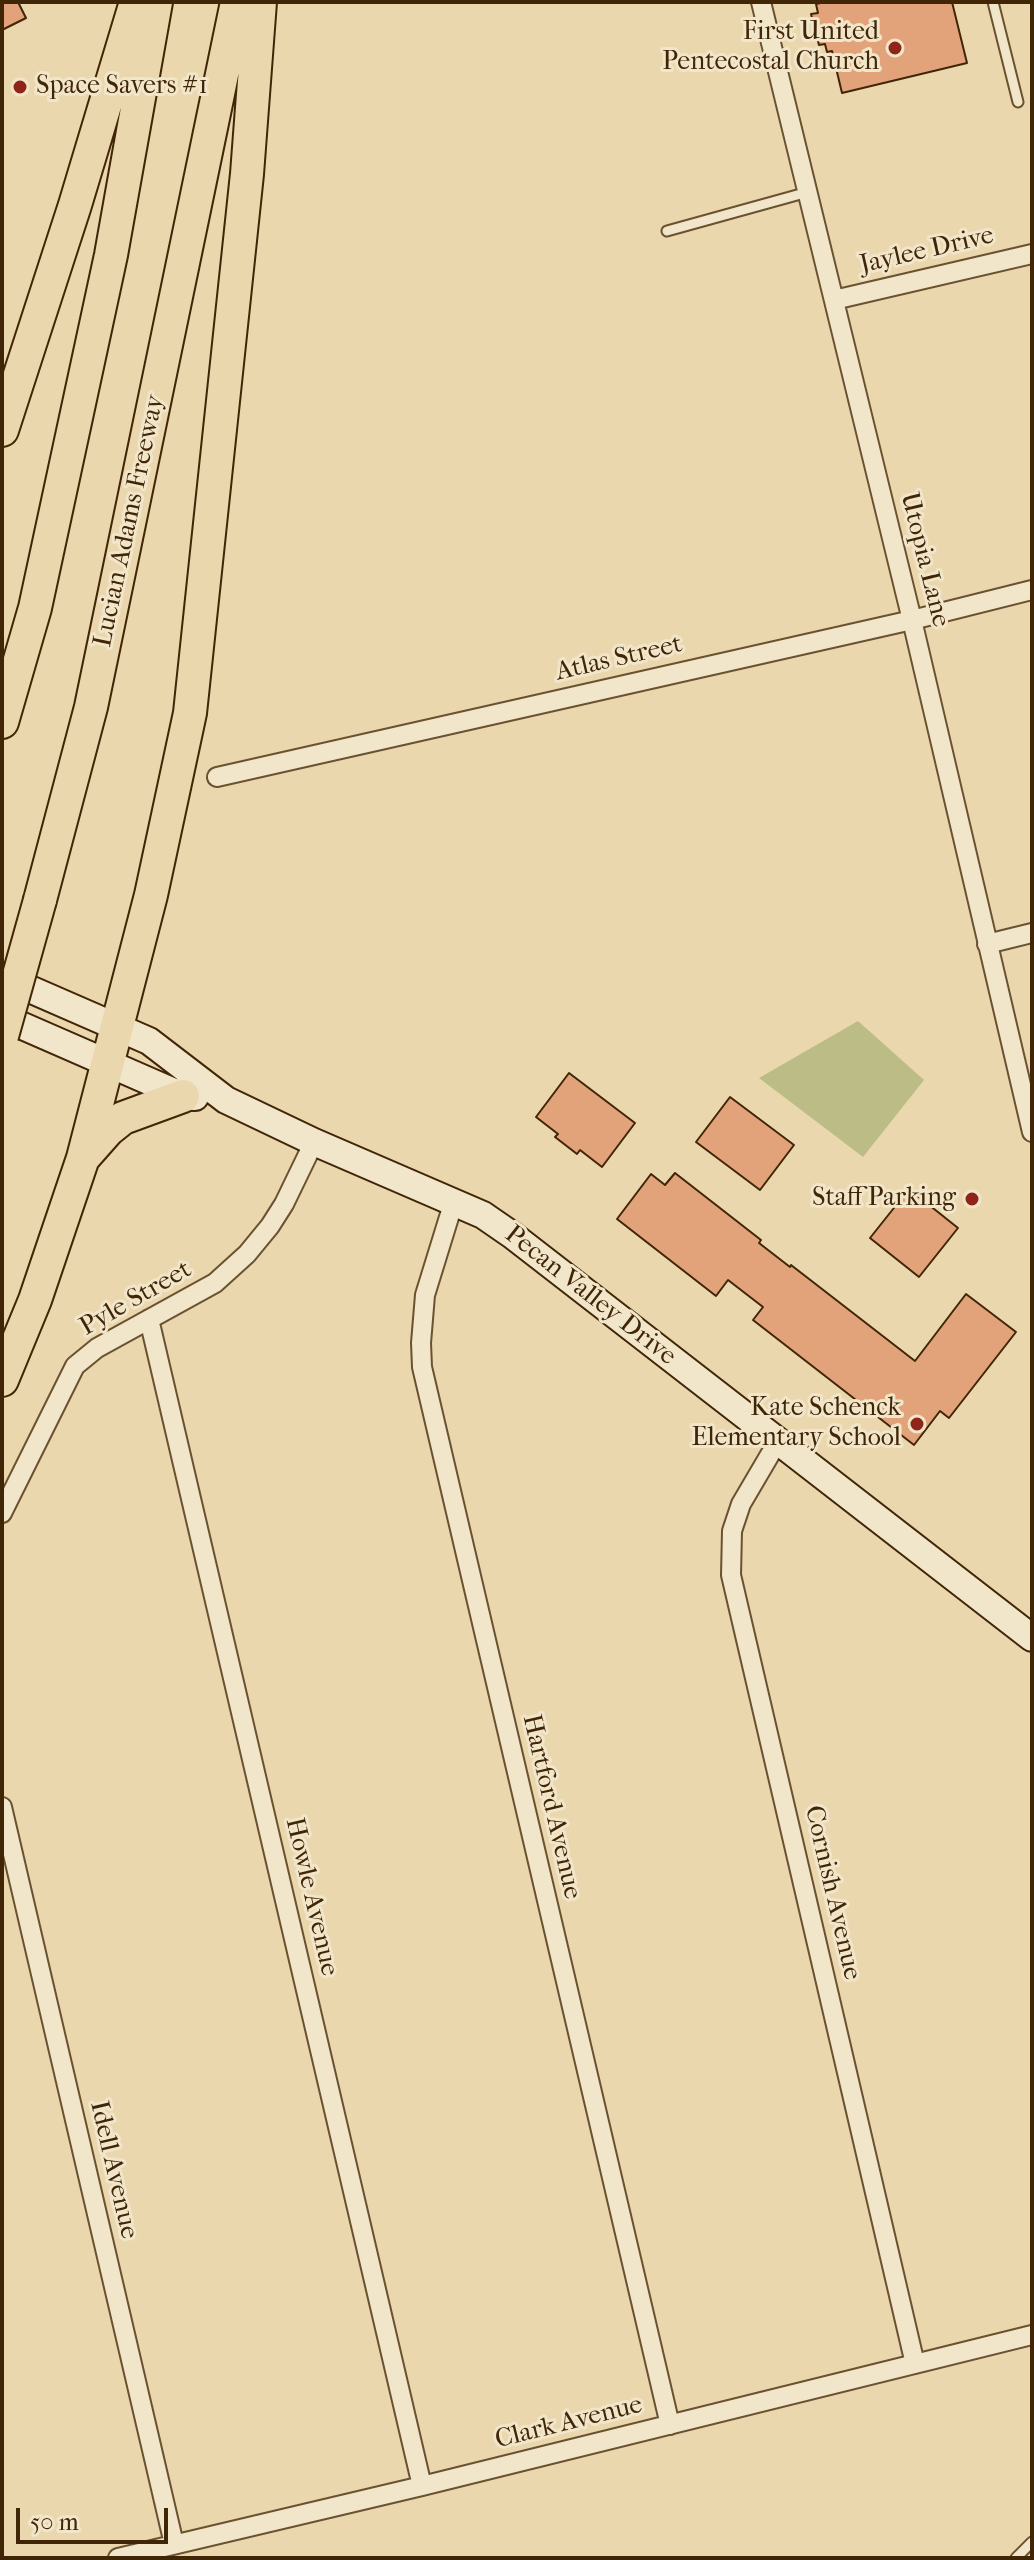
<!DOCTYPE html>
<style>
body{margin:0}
#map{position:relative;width:1034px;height:2560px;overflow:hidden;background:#ead7ad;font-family:"IM FELL French Canon",serif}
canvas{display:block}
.frame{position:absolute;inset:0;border:4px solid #402507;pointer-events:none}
.scale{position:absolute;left:16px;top:2508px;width:152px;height:36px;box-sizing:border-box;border:4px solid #402507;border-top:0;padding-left:10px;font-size:24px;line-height:28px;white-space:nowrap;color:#402507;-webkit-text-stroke:6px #f1e5ca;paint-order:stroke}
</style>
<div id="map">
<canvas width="1034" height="2560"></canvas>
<div class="frame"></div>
<div class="scale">50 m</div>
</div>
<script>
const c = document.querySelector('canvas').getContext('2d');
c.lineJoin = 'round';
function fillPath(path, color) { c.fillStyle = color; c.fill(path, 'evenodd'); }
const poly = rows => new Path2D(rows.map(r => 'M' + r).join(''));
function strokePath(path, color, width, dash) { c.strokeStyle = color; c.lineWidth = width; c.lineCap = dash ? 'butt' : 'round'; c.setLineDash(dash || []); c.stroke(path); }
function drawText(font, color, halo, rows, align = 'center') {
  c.font = font + ' "IM FELL French Canon",serif'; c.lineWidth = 6; c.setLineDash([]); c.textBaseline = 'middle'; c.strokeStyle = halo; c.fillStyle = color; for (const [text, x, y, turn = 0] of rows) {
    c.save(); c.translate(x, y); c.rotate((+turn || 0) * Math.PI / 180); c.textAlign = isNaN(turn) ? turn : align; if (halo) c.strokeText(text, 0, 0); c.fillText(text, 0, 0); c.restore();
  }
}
fillPath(poly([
 [858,1021,924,1080,863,1157,759,1078]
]), '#bcbd86');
const building = poly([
 [2,2,18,2,26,18,2,30,2,2],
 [825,2,952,2,967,63,842,93,832,51,827,52,825,44,819,45,811,14,818,13,816,4,825,2],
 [569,1073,635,1123,602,1167,580,1150,577,1154,555,1137,558,1134,536,1117,569,1073],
 [730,1097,794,1145,760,1190,696,1142,730,1097],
 [675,1173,761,1240,759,1243,790,1267,791,1265,915,1361,966,1294,1016,1332,949,1418,940,1411,914,1445,753,1320,763,1307,728,1280,716,1296,617,1219,651,1174,665,1185,675,1173],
 [909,1189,958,1228,919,1277,870,1238,909,1189]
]);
fillPath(building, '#e3a37a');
strokePath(building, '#402507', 2);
const lane = poly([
 [993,2,1018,102],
 [667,231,808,192],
 [1016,2558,1032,2542]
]);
const street = poly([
 [761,2,912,620,1032,1132],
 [834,300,1032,254],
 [217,777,912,620,1032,590],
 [987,944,1032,933],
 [454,1201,425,1295,421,1343,422,1367,670,2425],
 [149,1319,422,2486],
 [778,1441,741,1504,732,1531,731,1575,915,2364],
 [2,1513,75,1366,97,1348,215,1283,247,1254,270,1226,284,1204,314,1142],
 [2,1807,174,2544],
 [118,2558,422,2486,1032,2335]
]);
const secondary = poly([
 [2,977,149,1041,226,1100,314,1142,483,1215,512,1235,1032,1638],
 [2,1017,183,1096,195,1097]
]);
const highway = poly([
 [2,430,75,205,136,2],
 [2,722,35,608,111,255,156,2],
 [40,900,91,707,237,2],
 [85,1156,108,1130,123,1118,183,1096],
 [2,1380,35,1300,83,1158,151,895,190,713,247,174,260,2]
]);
strokePath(lane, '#6a5230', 13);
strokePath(street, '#6a5230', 22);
strokePath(secondary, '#402507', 30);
strokePath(highway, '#402507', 36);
strokePath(lane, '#f1e5ca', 9);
strokePath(street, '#f1e5ca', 18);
strokePath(secondary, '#f1e5ca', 26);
strokePath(highway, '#ead7ad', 32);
const highwayBridge = poly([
 [2,1036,40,900]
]);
strokePath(highwayBridge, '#402507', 36, []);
strokePath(highwayBridge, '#ead7ad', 32);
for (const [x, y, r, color] of [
 [895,48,8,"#8f2418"],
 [20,87,8,"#8f2418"],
 [972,1199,8,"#8f2418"],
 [917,1424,8,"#8f2418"]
]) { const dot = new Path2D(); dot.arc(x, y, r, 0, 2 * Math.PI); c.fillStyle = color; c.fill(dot); strokePath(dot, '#f1e5ca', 3); }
drawText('26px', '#402507', '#f1e5ca', [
 ["First United",879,33],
 ["Pentecostal Church",879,63],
 ["Space Savers #1",36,87,"left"],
 ["Staff Parking",956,1199],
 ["Kate Schenck",901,1409],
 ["Elementary School",901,1439]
], 'right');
drawText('26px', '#402507', '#f1e5ca', [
 ["Jaylee Drive",927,251,-13],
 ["Lucian Adams Freeway",130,521,-78],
 ["Utopia Lane",924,560,76],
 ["Atlas Street",619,659,-13],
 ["Pecan Valley Drive",590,1296,38],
 ["Pyle Street",136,1299,-30],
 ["Hartford Avenue",551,1807,77],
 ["Cornish Avenue",832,1893,77],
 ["Howle Avenue",311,1897,77],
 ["Idell Avenue",113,2170,77],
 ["Clark Avenue",569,2423,-14]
]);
</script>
